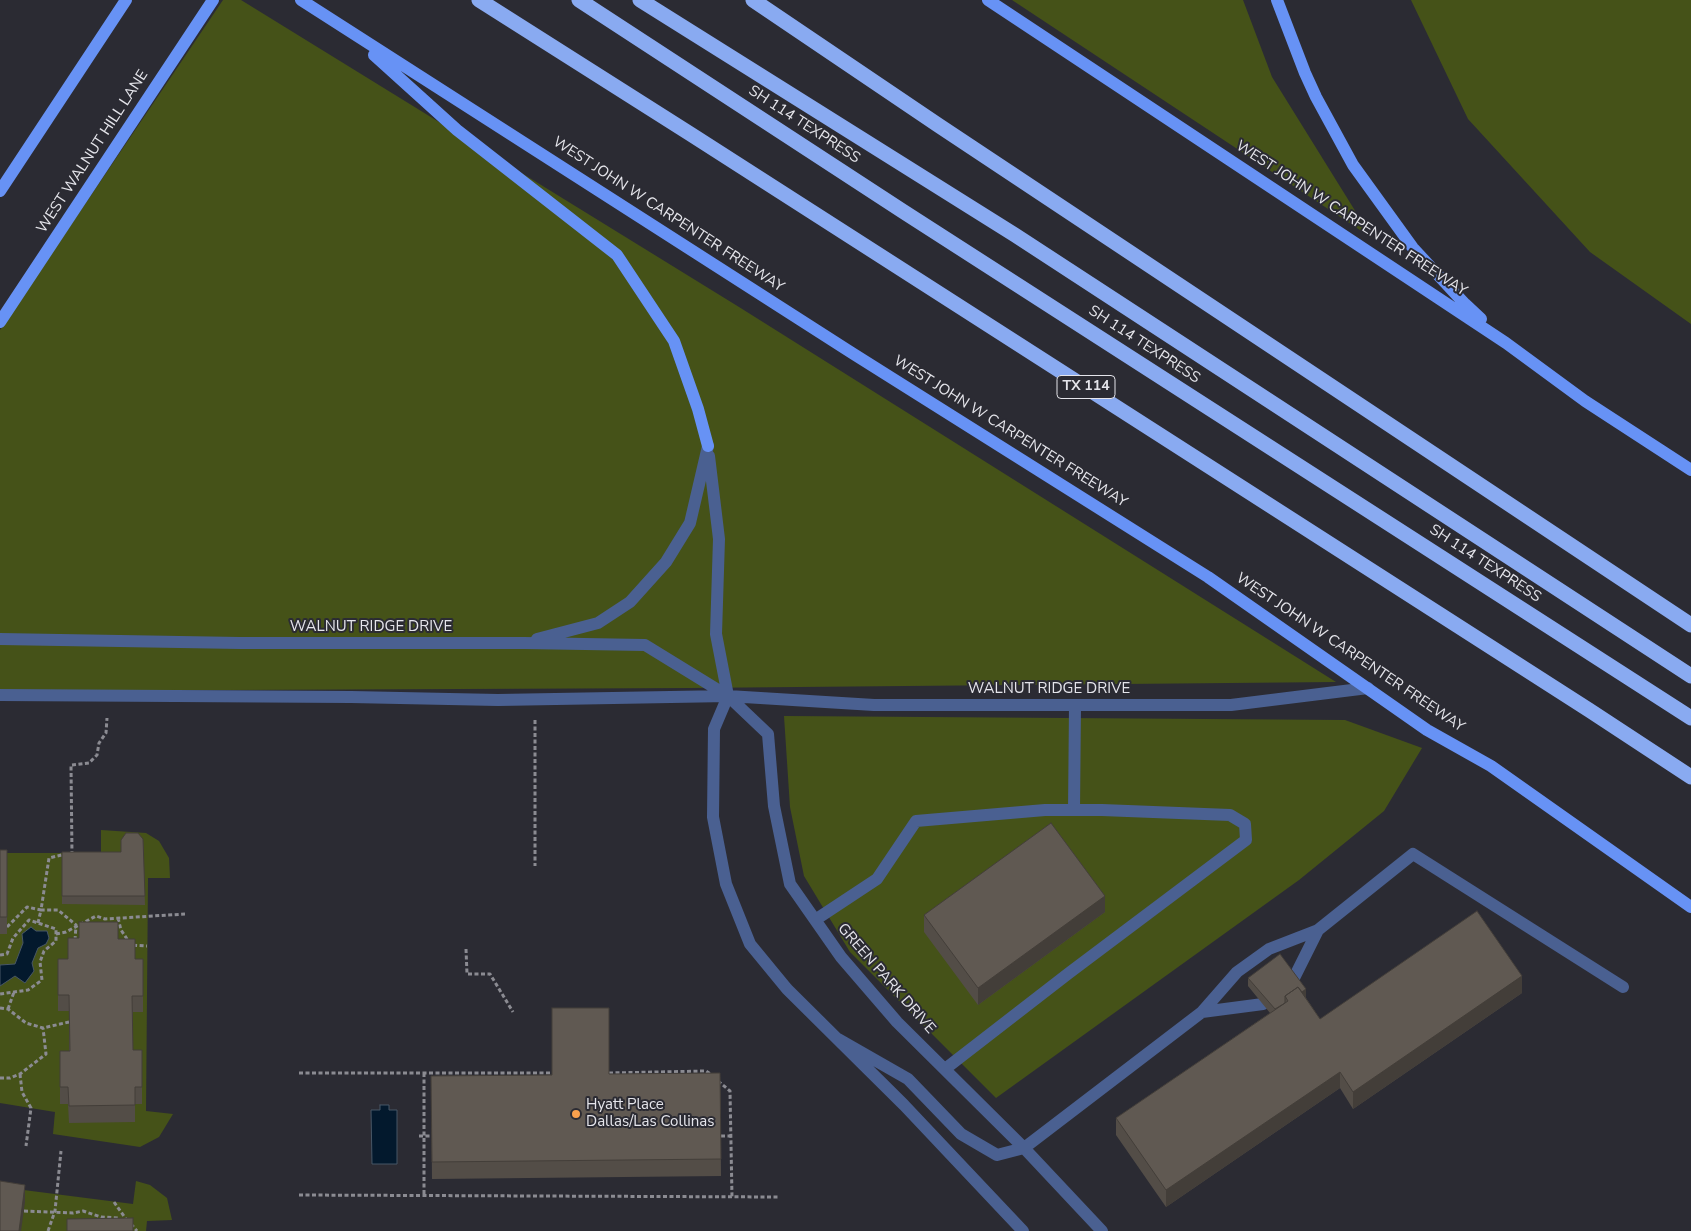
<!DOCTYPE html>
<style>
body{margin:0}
canvas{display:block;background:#2b2b33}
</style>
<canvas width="1691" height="1231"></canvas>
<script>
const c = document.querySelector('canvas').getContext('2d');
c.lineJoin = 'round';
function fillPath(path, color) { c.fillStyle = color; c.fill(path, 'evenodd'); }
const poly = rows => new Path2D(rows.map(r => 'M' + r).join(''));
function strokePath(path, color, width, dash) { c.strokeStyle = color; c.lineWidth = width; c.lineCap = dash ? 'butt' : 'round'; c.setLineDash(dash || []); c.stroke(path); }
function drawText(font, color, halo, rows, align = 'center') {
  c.font = font + ' "Nunito Sans",sans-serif'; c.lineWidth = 4; c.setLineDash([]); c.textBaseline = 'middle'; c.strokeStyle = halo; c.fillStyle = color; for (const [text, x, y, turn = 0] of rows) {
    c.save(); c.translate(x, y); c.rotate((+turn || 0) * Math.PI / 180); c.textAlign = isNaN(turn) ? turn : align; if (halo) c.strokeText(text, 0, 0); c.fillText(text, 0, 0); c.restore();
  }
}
fillPath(poly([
 [223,0,241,0,739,307,1336,682,690,688,0,691,0,330],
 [1012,0,1243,0,1272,77,1372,238],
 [1411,0,1691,0,1691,324,1590,252,1468,119],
 [784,716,1345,720,1422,748,1384,811,1299,880,996,1098,850,952,804,876,790,807],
 [101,830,146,833,159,841,169,858,170,878,148,878,146,1111,173,1114,159,1137,140,1147,53,1134,55,1112,0,1103,0,853,101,853],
 [136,1181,150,1185,167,1198,172,1220,147,1221,146,1231,0,1231,0,1187,133,1204]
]), '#455218');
const water = poly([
 [31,927,36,931,47,931,49,938,46,944,38,948,32,963,34,971,25,983,15,976,0,986,0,965,15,964,23,943,22,934,31,927],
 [380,1105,389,1105,389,1110,397,1110,397,1164,372,1164,371,1110,380,1110,380,1105]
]);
fillPath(water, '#03192d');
strokePath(water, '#475666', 1);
strokePath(poly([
 [535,720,535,866],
 [72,855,71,765,89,763,97,755,99,743,106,733,107,718],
 [118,918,121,930,131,945,147,946],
 [38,923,41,910,58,910,76,925,75,941],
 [7,927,27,907,41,910,49,858,66,854],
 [56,934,66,932,96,916,105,919,185,914],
 [466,949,467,974,490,974,513,1012],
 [0,955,7,954,13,938,29,920,56,929,56,941,44,951,40,962,42,980,28,990,0,994],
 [0,1008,8,1009,26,1023,43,1028,69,1022],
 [8,1009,14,992],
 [299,1073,552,1073],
 [424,1073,424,1196],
 [609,1073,706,1071,712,1075],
 [20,1074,22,1092,31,1108,26,1146],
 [0,1078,10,1078,20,1074,46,1054,43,1028],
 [718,1081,730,1091,732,1197],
 [419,1136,432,1136],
 [721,1136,731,1136],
 [299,1195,778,1197],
 [114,1202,126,1219],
 [24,1211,73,1213,83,1211,101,1217,119,1218],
 [131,1224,137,1231],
 [48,1231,55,1211,61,1151]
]), '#8b8b92', 3, [4, 2.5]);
strokePath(poly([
 [709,456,719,539,716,634,728,696],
 [0,639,240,643,524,643,645,645,728,696,768,734,774,806,790,884,841,957,897,1022,1024,1148,1102,1231],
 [537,639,598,623,630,602,666,562,690,523,708,446],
 [0,695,351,697,498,700,728,696,874,705,1231,705,1368,688],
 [728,696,714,729,713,817,726,884,750,944,787,989,904,1105,1023,1231],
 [1074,810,1075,705],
 [815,920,877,879,916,821,1045,810,1102,810,1230,815,1245,824,1246,840,1069,973,945,1069],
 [1293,980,1318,930],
 [1202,1012,1263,1004],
 [838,1039,908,1079,961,1134,997,1155,1024,1148,1202,1012,1237,972,1269,949,1318,930,1413,854,1623,987]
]), '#4a6091', 12);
strokePath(poly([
 [301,0,852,353,1208,577,1427,730,1491,766,1691,907],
 [988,0,1506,343,1585,401,1691,470],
 [1277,0,1305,73,1316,97,1353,165,1413,248,1465,304,1481,319],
 [374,55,457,130,617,255,674,341,698,409,708,446],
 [0,191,126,0],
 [0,322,213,0]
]), '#6792f5', 12);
strokePath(poly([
 [479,0,692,135,1589,710,1691,777],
 [579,0,904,212,1691,718],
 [640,0,1015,235,1691,676],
 [753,0,938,125,1691,625]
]), '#89aaf1', 15);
fillPath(poly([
 [143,839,145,905,62,904,62,852,121,852],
 [0,850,7,850,7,934,0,934],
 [1105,912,978,1005,924,932,924,915],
 [118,939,135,959,143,959,143,1012,133,1012,133,1050,142,1050,142,1104,135,1104,135,1122,69,1123,68,1104,60,1104,60,1051,69,1051,69,1011,58,1011,58,959,68,959],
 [1248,978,1306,997,1306,998,1320,1019,1522,993,1353,1109,1340,1088,1166,1207,1116,1135,1116,1118,1270,1013,1248,986],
 [720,1073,721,1176,432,1179,431,1076]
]), '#534d47');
fillPath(poly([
 [1105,896,1105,912,978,1005,978,988],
 [1522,976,1522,993,1353,1109,1353,1092],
 [1306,989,1306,997,1288,1011,1288,1003],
 [1340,1072,1340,1088,1166,1207,1166,1190],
 [25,1185,25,1202,21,1231,19,1231]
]), '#433e39');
const building = poly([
 [1051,823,1105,896,978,988,924,915,1051,823],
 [126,833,138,833,143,839,145,896,62,896,62,852,121,852,121,840,126,833],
 [0,850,7,850,7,917,0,917,0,850],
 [1477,911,1522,976,1353,1092,1340,1072,1166,1190,1116,1118,1288,1001,1285,996,1298,987,1320,1019,1477,911],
 [79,922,118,922,118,939,135,939,135,959,143,959,143,996,132,996,133,1050,142,1050,142,1087,135,1087,135,1105,69,1106,68,1087,60,1087,60,1051,70,1051,69,995,58,995,58,959,68,959,68,938,79,938,79,922],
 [1280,954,1306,989,1302,992,1298,987,1285,996,1285,1003,1275,1009,1248,978,1280,954],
 [552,1008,609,1008,609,1074,720,1073,721,1159,432,1162,431,1076,552,1075,552,1008],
 [0,1181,25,1185,19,1231,0,1231,0,1181],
 [133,1218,133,1231,67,1231,67,1219,133,1218]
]);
fillPath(building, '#605952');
strokePath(building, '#433e39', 1);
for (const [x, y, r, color] of [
 [576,1114,5,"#f9a04d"]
]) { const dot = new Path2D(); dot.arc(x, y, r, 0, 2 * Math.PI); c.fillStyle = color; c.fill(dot); strokePath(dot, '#2b2b33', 2); }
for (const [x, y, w] of [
 [1086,387,58]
]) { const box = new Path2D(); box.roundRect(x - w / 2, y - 11.5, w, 23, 4); c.fillStyle = '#2b2b33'; c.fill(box); strokePath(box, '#e5e5eb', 1); }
drawText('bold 14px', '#e5e5eb', null, [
 ["TX 114",1086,387]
]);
drawText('15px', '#e5e5eb', '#2b2b33', [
 ["SH 114 TEXPRESS",804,125,33],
 ["WEST WALNUT HILL LANE",93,152,-57],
 ["WEST JOHN W CARPENTER FREEWAY",668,215,33],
 ["WEST JOHN W CARPENTER FREEWAY",1351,219,33],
 ["SH 114 TEXPRESS",1144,345,33],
 ["WEST JOHN W CARPENTER FREEWAY",1010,432,32],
 ["SH 114 TEXPRESS",1485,564,33],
 ["WALNUT RIDGE DRIVE",371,627],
 ["WEST JOHN W CARPENTER FREEWAY",1350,653,34],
 ["WALNUT RIDGE DRIVE",1049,689],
 ["GREEN PARK DRIVE",886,979,49]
]);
drawText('15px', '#e5e5eb', '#2b2b33', [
 ["Hyatt Place",586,1105],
 ["Dallas/Las Collinas",586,1122]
], 'left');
</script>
